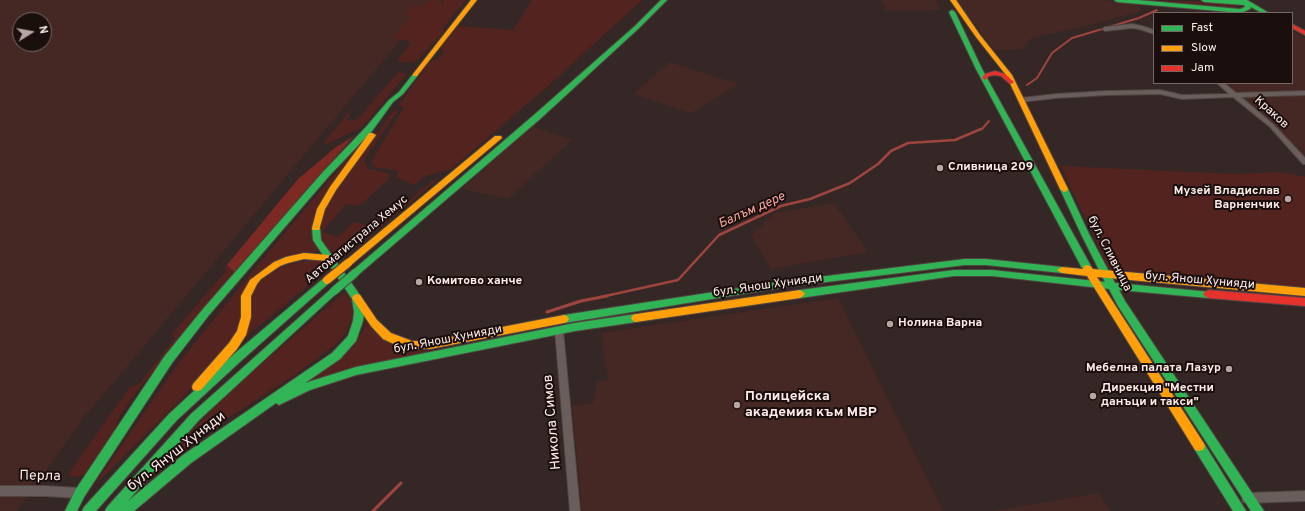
<!DOCTYPE html>
<meta charset="utf-8">
<style>
body{margin:0}
#map{position:relative;width:1305px;height:511px;overflow:hidden;background:#352725;font-family:Overpass,sans-serif}
canvas{display:block}
.legend{position:absolute;left:1153px;top:12px;width:140px;height:72px;box-sizing:border-box;background:#1a0f0d;border:1px solid #756765;margin:0;padding:5px 7px;list-style:none;font-size:12px;color:#fdebe8}
.legend li{display:flex;align-items:center;gap:8px;height:20px}
.legend b{width:20px;border:1px solid #756765}
.north{position:absolute;left:12px;top:12px;width:40px;height:40px;box-sizing:border-box;background:#1a0f0d;border:1px solid #756765;border-radius:50%;rotate:79deg;font-size:11px;font-weight:700;line-height:16px;text-align:center;color:#fdebe8}
.north::after{content:'';display:block;margin:auto;width:14px;height:18px;background:#b7a6a4;clip-path:polygon(50% 0,100% 100%,50% 72%,0 100%)}
</style>
<div id="map">
<canvas width="1305" height="511"></canvas>
<ul class="legend">
<li><b style="height:5px;background:#30b455"></b>Fast</li>
<li><b style="height:5px;background:#ff9f0a"></b>Slow</li>
<li><b style="height:5px;background:#e5322d"></b>Jam</li>
</ul>
<div class="north">N</div>
</div>
<script>
const c = document.querySelector('canvas').getContext('2d');
c.lineJoin = 'round';
function fillPath(path, color) { c.fillStyle = color; c.fill(path, 'evenodd'); }
const poly = rows => new Path2D(rows.map(r => 'M' + r).join(''));
function strokePath(path, color, width, dash) { c.strokeStyle = color; c.lineWidth = width; c.lineCap = dash ? 'butt' : 'round'; c.setLineDash(dash || []); c.stroke(path); }
function drawText(font, color, halo, rows, align = 'center') {
  c.font = font + ' Overpass,sans-serif'; c.lineWidth = 4; c.setLineDash([]); c.textBaseline = 'middle'; c.strokeStyle = halo; c.fillStyle = color; for (const [text, x, y, turn = 0] of rows) {
    c.save(); c.translate(x, y); c.rotate((+turn || 0) * Math.PI / 180); c.textAlign = isNaN(turn) ? turn : align; if (halo) c.strokeText(text, 0, 0); c.fillText(text, 0, 0); c.restore();
  }
}
fillPath(poly([
 [0,0,434,0,82,420,17,511,0,511],
 [20,20,44,20,44,44,20,44],
 [882,0,936,0,940,10,886,11],
 [957,0,1104,0,1138,4,1141,11,1098,23,1031,38,1023,49,994,50],
 [1292,31,1305,38,1305,158,1224,83,1292,83],
 [669,62,739,84,691,113,634,94],
 [532,126,572,140,508,199,462,189],
 [834,203,868,252,771,269,751,235,775,213],
 [838,298,943,511,582,511,572,406,593,403,597,382,608,380,601,333],
 [1098,493,1110,511,994,511]
]), '#452824');
fillPath(poly([
 [430,0,440,0,443,6,443,0,466,0,443,28,444,31,418,60,413,62,402,62,397,60,410,44,405,40,391,38,412,16,405,15,414,5,423,6],
 [532,0,642,0,547,87,451,169,427,175,414,185,396,177,399,171,374,167,371,161,404,108,399,105,429,62,437,60,444,52,441,47,458,26,513,30],
 [1126,0,1225,2,1234,5,1237,8,1235,9],
 [398,72,405,73,406,75,362,127,327,144,323,144,348,113,351,113,347,120,353,121,358,119],
 [394,110,397,112,364,160,368,169,388,173,390,176,387,181,359,206,346,204,322,232,338,237,354,222,368,225,358,234,352,249,337,262,320,239,324,208],
 [374,127,317,209,320,251,300,253,254,276,240,328,229,345,181,399,92,488,177,365,247,278],
 [1061,166,1235,174,1281,172,1305,177,1305,289,1109,269],
 [439,179,367,238,369,234,432,181],
 [323,259,329,268,246,337,250,298,257,283,281,267,308,260],
 [227,265,234,272,131,399,118,419,114,432,85,474,77,477,69,476,68,474,130,387,139,384,175,338,171,335,226,271,225,268],
 [345,292,351,301,353,311,351,322,345,334,336,344,292,377,223,421,145,480,228,393],
 [366,316,414,349,434,350,434,352,289,391,351,349,364,329]
]), '#52231f');
fillPath(poly([
 [354,136,234,272,227,265,298,179,336,147]
]), '#7c2924');
strokePath(poly([
 [1027,85,1037,78,1052,53,1072,38,1139,18,1157,10],
 [978,130,982,129,989,121]
]), '#9f453e', 2);
strokePath(poly([
 [601,297,678,280,719,235,781,206,810,199,850,183,878,164,891,151,908,143,955,140,981,129]
]), '#9f453e', 2.5);
strokePath(poly([
 [547,312,581,301,607,296],
 [373,511,401,483]
]), '#9f453e', 3);
const street = poly([
 [1132,24,1142,26,1154,30,1154,34,1139,29,1132,28,1105,31,1102,29,1105,27,1132,24],
 [1217,83,1224,83,1236,93,1305,91,1305,95,1241,97,1274,125,1305,158,1305,164,1303,164,1270,127,1233,97,1182,99,1160,94,1107,95,1056,98,1021,102,1018,100,1021,98,1056,94,1107,91,1160,90,1182,95,1229,94,1217,83],
 [559,327,562,328,563,330,580,511,570,511,555,330,556,328,559,327],
 [0,486,45,486,80,488,84,489,85,493,84,497,80,498,45,496,0,496,0,486],
 [1305,491,1305,501,1247,503,1243,502,1242,498,1243,494,1247,493,1305,491]
]);
const fast = poly([
 [661,0,667,0,639,28,540,119,358,275,352,275,350,273,352,271,534,115,635,26,661,0],
 [1114,0,1137,0,1240,9,1245,7,1244,5,1204,2,1201,0,1247,0,1269,13,1262,13,1251,7,1250,9,1241,13,1117,2,1114,0],
 [952,10,955,12,982,69,1092,268,1090,270,1084,270,1082,268,976,69,949,12,952,10],
 [415,73,418,75,403,94,393,102,372,131,329,176,209,315,172,363,84,497,77,511,65,511,76,489,164,357,203,309,323,172,366,127,389,100,399,92,413,74,415,73],
 [1064,186,1068,189,1089,234,1115,283,1211,292,1213,294,1211,296,1208,298,1119,290,1125,301,1264,511,1251,511,1118,306,1109,289,992,276,954,276,800,298,797,296,795,294,797,292,800,290,954,270,992,270,1105,282,1081,234,1060,189,1064,186],
 [316,225,320,228,321,240,362,298,364,312,363,321,356,341,340,359,305,383,356,367,575,323,636,314,639,315,641,318,639,321,636,322,575,331,356,375,310,390,283,403,279,405,276,403,191,463,134,511,105,511,107,507,191,414,331,289,337,289,339,291,199,420,128,501,183,455,332,353,348,336,353,321,354,312,352,299,313,240,312,228,316,225],
 [965,259,986,259,1062,267,1067,270,1062,273,986,265,965,265,786,287,564,323,561,322,559,319,561,316,564,315,786,281,965,259],
 [327,277,330,278,332,280,330,282,242,360,177,420,96,511,82,511,84,507,169,414,234,354,324,278,327,277],
 [1199,441,1203,442,1246,511,1233,511,1195,450,1193,446,1195,442,1199,441]
]);
const slow = poly([
 [471,0,477,0,417,76,413,76,413,74,471,0],
 [950,0,956,0,980,35,1012,75,1068,189,1067,191,1064,192,1060,189,1006,75,976,37,950,0],
 [369,133,372,133,376,135,336,190,325,209,319,230,313,230,312,228,317,209,330,187,369,133],
 [495,136,501,136,502,138,351,265,345,265,343,263,345,261,495,136],
 [304,253,328,255,333,258,328,261,304,259,288,263,280,266,261,279,257,284,251,296,251,317,246,335,237,349,201,390,197,391,193,390,192,387,193,384,229,343,237,331,241,317,241,296,250,280,274,262,286,257,304,253],
 [1087,265,1090,266,1093,269,1305,288,1305,296,1097,277,1203,442,1205,446,1203,450,1199,451,1195,450,1087,276,1062,273,1057,270,1062,267,1083,269,1084,266,1087,265],
 [800,290,803,292,805,294,803,296,800,298,636,322,633,321,631,318,633,315,636,314,800,290],
 [357,294,360,295,377,320,391,333,412,341,430,341,564,315,567,316,569,319,567,322,564,323,430,349,412,349,396,345,383,339,371,326,354,301,352,298,354,295,357,294]
]);
const jam = poly([
 [1292,24,1305,31,1305,35,1292,28,1292,24],
 [995,71,1005,74,1014,82,1011,84,1009,83,1001,76,995,75,989,76,985,80,982,78,985,74,995,71],
 [1208,290,1305,298,1305,306,1208,298,1205,296,1203,294,1205,292,1208,290]
]);
strokePath(street, '#514542', 2);
strokePath(fast, '#514542', 2);
strokePath(slow, '#514542', 2);
strokePath(jam, '#514542', 2);
fillPath(street, '#6a5e5c');
fillPath(fast, '#30b455');
fillPath(slow, '#ff9f0a');
fillPath(jam, '#e5322d');
const fastBridge = poly([
 [334,291,355,273]
]);
const slowBridge = poly([
 [327,280,348,263]
]);
strokePath(fastBridge, '#514542', 10, []);
strokePath(slowBridge, '#514542', 10, []);
strokePath(fastBridge, '#30b455', 8);
strokePath(slowBridge, '#ff9f0a', 8);
for (const [x, y, r, color] of [
 [940,168,4,"#b7a6a4"],
 [1288,199,4,"#b7a6a4"],
 [419,282,4,"#b7a6a4"],
 [890,324,4,"#b7a6a4"],
 [1229,369,4,"#b7a6a4"],
 [1093,396,4,"#b7a6a4"],
 [737,405,4,"#b7a6a4"]
]) { const dot = new Path2D(); dot.arc(x, y, r, 0, 2 * Math.PI); c.fillStyle = color; c.fill(dot); strokePath(dot, '#1a0f0d', 1.5); }
drawText('12px', '#fdebe8', '#1a0f0d', [
 ["Краков",1271,113,42],
 ["Автомагистрала Хемус",357,240,-40],
 ["бул. Сливница",1109,254,63],
 ["бул. Янош Хунияди",1200,281,5],
 ["бул. Янош Хунияди",768,286,-8],
 ["бул. Янош Хунияди",448,340,-11]
]);
drawText('bold 12px', '#fdebe8', '#1a0f0d', [
 ["Сливница 209",948,168],
 ["Музей Владислав",1280,192,"right"],
 ["Варненчик",1280,206,"right"],
 ["Комитово ханче",427,282],
 ["Нолина Варна",898,324],
 ["Мебелна палата Лазур",1221,369,"right"],
 ["Дирекция \"Местни",1101,389],
 ["данъци и такси\"",1101,403]
], 'left');
drawText('italic 13px', '#f8a89f', '#1a0f0d', [
 ["Балъм дере",752,211,-24]
]);
drawText('bold 14px', '#fdebe8', '#1a0f0d', [
 ["Полицейска",745,397],
 ["академия към МВР",745,413]
], 'left');
drawText('14px', '#fdebe8', '#1a0f0d', [
 ["Никола Симов",553,422,-95],
 ["бул. Януш Хуняди",177,452,-38],
 ["Перла",40,477,1]
]);
</script>
